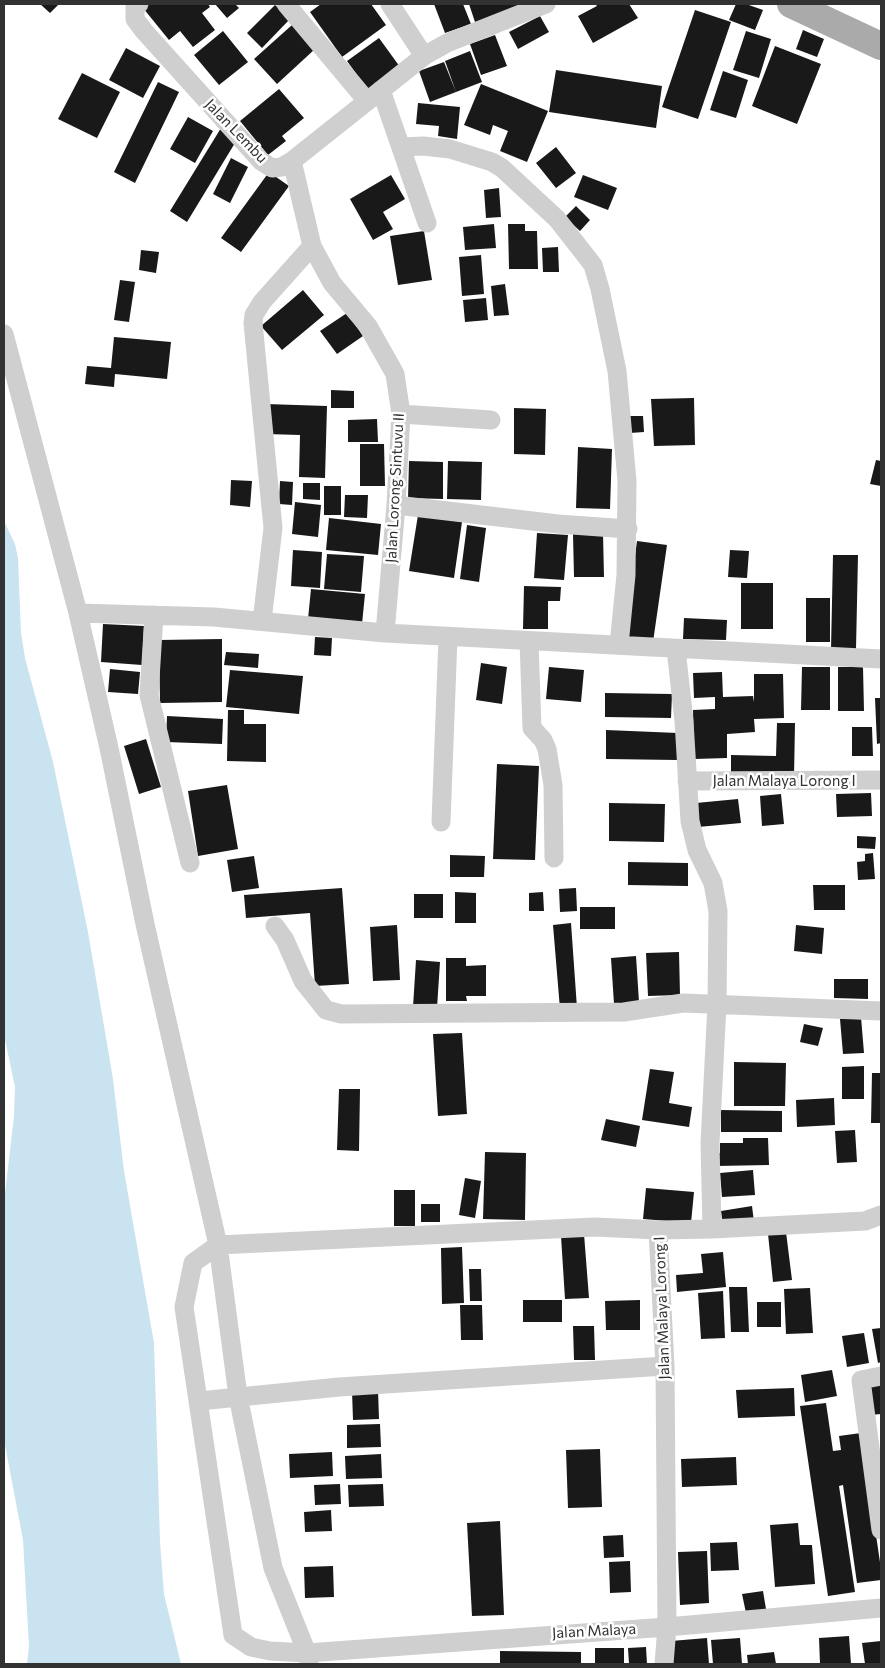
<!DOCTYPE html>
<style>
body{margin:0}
#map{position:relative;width:885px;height:1668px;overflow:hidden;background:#fff;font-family:Commissioner,sans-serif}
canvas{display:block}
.frame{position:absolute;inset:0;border:5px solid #323232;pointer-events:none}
</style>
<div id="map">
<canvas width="885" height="1668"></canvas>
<div class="frame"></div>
</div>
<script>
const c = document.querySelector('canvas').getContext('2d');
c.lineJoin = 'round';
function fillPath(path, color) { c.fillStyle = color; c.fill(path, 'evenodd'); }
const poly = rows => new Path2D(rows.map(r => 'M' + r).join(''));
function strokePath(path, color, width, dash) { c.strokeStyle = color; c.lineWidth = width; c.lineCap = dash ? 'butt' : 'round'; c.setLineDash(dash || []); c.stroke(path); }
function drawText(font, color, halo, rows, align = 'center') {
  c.font = font + ' Commissioner,sans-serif'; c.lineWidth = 5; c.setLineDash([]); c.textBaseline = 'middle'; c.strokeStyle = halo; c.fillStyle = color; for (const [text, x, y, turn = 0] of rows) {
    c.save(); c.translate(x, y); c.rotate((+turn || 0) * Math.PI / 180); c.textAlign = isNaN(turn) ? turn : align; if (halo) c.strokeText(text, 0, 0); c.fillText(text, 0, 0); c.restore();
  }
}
fillPath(poly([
 [4,521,15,544,18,558,21,633,25,658,53,762,88,932,113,1079,124,1171,154,1343,160,1542,164,1594,181,1664,27,1664,29,1646,23,1540,4,1440,4,1202,14,1116,15,1087,4,1035]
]), '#cae3f0');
fillPath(poly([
 [40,4,59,4,50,13],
 [149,4,208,4,210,7,202,13,215,30,193,47,180,31,169,40,143,8],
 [215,4,235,4,239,8,227,18],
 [321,4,371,4,386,25,342,57,310,12],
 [434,4,463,4,471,24,445,33],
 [469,4,520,4,522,9,476,25],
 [595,4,629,4,638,18,593,43,578,16,597,6],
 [736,4,746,4,763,10,755,30,729,20],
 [275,5,290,19,262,48,247,33],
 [695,10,731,22,698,119,662,107],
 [540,16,549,32,518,49,509,32],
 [292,25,315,49,277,84,254,59],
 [803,30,824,39,817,57,796,49],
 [223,31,248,62,219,85,194,55],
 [746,31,771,39,759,78,733,70],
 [495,35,507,66,481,75,470,44],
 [379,38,400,67,368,90,347,61],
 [775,46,821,64,797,124,752,106],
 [126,48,160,66,143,98,109,80],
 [470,51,482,82,456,92,445,61],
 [444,62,456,92,430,102,419,71],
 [556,70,662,86,656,128,549,112],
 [723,71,748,80,736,118,710,110],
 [82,73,120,92,97,138,58,119],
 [158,82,179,92,135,183,114,172],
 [481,84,548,111,527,162,500,151,508,131,493,125,490,135,464,125],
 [279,89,304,118,282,136,286,141,268,155,240,121],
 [418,103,460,107,457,139,438,136,439,126,416,124],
 [188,117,213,131,195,163,170,149],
 [221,128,238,138,187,222,170,211],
 [556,147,576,173,556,188,536,163],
 [231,158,248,167,230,203,213,194],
 [269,172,289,186,241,252,221,238],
 [391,175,405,199,383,212,393,229,373,240,350,199],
 [583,175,617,188,608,210,574,197],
 [499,188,501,217,486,218,484,190],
 [576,206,590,220,580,231,565,217],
 [494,224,496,248,465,250,463,227],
 [508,224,525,224,525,231,537,231,538,269,509,269],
 [424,231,432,280,398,285,390,236],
 [558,247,559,272,543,272,542,248],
 [141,250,159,252,156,273,139,270],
 [481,255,484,294,462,296,459,257],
 [120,280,135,282,129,322,114,320],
 [505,284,509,315,494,316,491,286],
 [303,290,324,315,282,350,261,326],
 [486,298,488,320,465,322,463,300],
 [347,313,363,336,337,354,320,331],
 [114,337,171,342,167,379,115,374,114,387,85,384,87,366,111,368],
 [331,390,354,391,354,408,331,408],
 [694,398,695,445,654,446,651,399],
 [266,404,327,406,325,478,299,477,300,435,266,434],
 [514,408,546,409,545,455,514,454],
 [629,416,643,416,644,432,630,433],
 [377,419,378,442,348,442,348,420],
 [360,444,384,444,385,486,360,486],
 [578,447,612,449,610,509,576,508],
 [876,460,881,461,881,486,870,484],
 [409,461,443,462,443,499,408,498],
 [448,461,482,462,481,500,447,499],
 [231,480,252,481,250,507,230,505],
 [280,481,293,482,292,505,279,504],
 [303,483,320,483,320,500,303,499],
 [324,486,341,486,341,515,324,515],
 [345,495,368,495,367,518,344,517],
 [295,502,321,505,318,537,292,534],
 [418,515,462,522,454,578,409,571],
 [329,518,381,524,378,555,326,550],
 [467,525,486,528,479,582,460,579],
 [537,533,568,535,564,580,534,578],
 [603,533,604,577,574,577,573,534],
 [637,541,667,545,653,642,624,638],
 [293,550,322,552,320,588,291,586],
 [730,550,749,551,747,578,728,577],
 [327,554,364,556,361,592,324,589],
 [833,555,858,555,856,649,831,649],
 [741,583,773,583,773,629,741,629],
 [524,586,561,587,560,601,548,601,548,629,523,629],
 [311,589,365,594,362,624,308,619],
 [806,598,830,598,830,642,806,642],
 [684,618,727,620,726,640,683,639],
 [103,624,144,626,142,665,101,662],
 [315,637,332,638,331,656,314,655],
 [222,639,222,702,160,703,159,640],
 [226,652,259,654,258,668,224,665],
 [481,663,507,667,502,704,476,700],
 [549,667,584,670,581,702,546,699],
 [802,667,830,667,830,710,801,710],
 [838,667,863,667,864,711,838,711],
 [110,669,140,672,138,694,108,692],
 [230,670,303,676,299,714,226,707],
 [722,672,723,697,753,696,754,702,754,674,783,674,784,718,754,719,755,732,727,734,727,758,694,759,693,710,715,709,715,697,694,698,693,673],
 [605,693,672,694,671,718,605,717],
 [875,698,881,698,881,743,877,744],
 [228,710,244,710,244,724,266,724,266,762,227,761],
 [167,716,223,719,222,744,166,742],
 [777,723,795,723,794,777,731,775,731,755,776,756],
 [852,727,872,727,873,756,852,756],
 [606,730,678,733,677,760,606,759],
 [146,739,161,787,139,794,124,746],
 [497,764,539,766,535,860,493,859],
 [227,785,238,849,198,856,188,791],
 [871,793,872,816,837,817,836,794],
 [781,794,784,824,762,826,760,796],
 [738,799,741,823,698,827,696,803],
 [609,803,665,804,664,842,609,841],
 [857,836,876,837,875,849,857,848],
 [873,853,875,879,858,880,857,862,865,861,865,854],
 [450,855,485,856,484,877,450,877],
 [254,856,259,888,232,892,227,860],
 [628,862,688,863,688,886,628,885],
 [813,885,845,885,845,910,814,910],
 [342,888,349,984,315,986,310,913,246,918,244,895],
 [576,888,577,911,560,912,559,889],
 [455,892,476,893,476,923,455,923],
 [543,892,544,911,529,911,529,893],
 [414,894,443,894,443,918,414,918],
 [580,907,615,907,615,929,580,929],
 [571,923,577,1008,560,1009,553,925],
 [397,925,400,980,373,981,370,927],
 [796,925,824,928,822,954,794,951],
 [679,952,680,995,648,996,646,953],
 [636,956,639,1002,614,1004,611,958],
 [446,958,466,958,466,966,486,965,486,996,466,996,467,1001,446,1001],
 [416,960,440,962,437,1008,413,1007],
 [834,979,868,979,868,999,834,998],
 [861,1017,864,1053,843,1054,840,1019],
 [804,1024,823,1028,818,1046,800,1042],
 [462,1033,467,1114,438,1116,433,1034],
 [734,1062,786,1063,785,1106,734,1106],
 [864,1066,864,1099,842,1099,842,1067],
 [650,1069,674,1072,669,1103,692,1107,689,1127,642,1120],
 [872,1073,881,1073,881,1123,871,1123],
 [339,1089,360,1089,359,1151,337,1150],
 [834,1098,835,1125,797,1127,796,1100],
 [721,1110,782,1111,782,1132,721,1132],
 [606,1119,640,1126,636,1147,601,1140],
 [855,1130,857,1162,837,1163,835,1131],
 [743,1138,768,1138,769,1165,716,1166,716,1153,720,1153,720,1143,743,1143],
 [485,1152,526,1153,525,1220,483,1219],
 [753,1170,755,1195,722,1197,720,1173],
 [465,1178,481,1181,475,1218,459,1215],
 [646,1188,694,1192,691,1223,643,1219],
 [394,1190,415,1190,415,1226,394,1226],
 [421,1204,440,1204,440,1222,421,1222],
 [752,1206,754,1222,723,1226,721,1211],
 [786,1232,792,1280,773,1282,768,1234],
 [584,1234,589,1298,565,1299,561,1236],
 [462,1247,464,1303,442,1304,441,1248],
 [723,1252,726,1287,677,1292,676,1275,703,1273,701,1254],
 [469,1269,481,1269,482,1301,470,1301],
 [729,1287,747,1287,749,1332,731,1332],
 [810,1288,813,1333,786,1334,784,1289],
 [723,1291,725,1338,701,1339,698,1293],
 [523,1300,562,1300,562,1322,523,1322],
 [640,1300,640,1330,606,1330,605,1301],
 [757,1302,781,1302,781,1327,757,1327],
 [460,1305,482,1305,483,1340,461,1340],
 [573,1326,594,1326,595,1360,574,1360],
 [881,1328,881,1362,878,1363,872,1329],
 [864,1333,869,1363,847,1367,842,1336],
 [832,1370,837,1396,805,1402,801,1375],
 [881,1384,881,1414,870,1415,866,1386],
 [794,1388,795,1416,738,1418,736,1390],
 [378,1390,379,1419,353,1420,352,1391],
 [826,1403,833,1451,841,1450,839,1436,861,1433,881,1569,881,1580,857,1583,843,1485,839,1486,855,1592,828,1596,800,1406],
 [380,1424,381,1447,347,1448,347,1425],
 [600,1449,602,1507,568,1508,566,1450],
 [332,1452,333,1476,290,1478,289,1454],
 [381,1454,382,1478,346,1479,345,1456],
 [736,1457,737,1485,682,1487,681,1459],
 [340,1484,341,1504,315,1505,314,1485],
 [383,1484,384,1506,349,1507,348,1485],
 [331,1510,332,1531,305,1532,304,1512],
 [500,1521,504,1615,472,1616,467,1523],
 [798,1523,800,1545,812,1545,815,1584,775,1587,770,1525],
 [623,1535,624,1557,604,1558,603,1536],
 [737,1542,739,1570,711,1571,710,1543],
 [707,1551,709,1603,680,1605,678,1552],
 [630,1561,631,1592,610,1593,609,1562],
 [333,1566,334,1597,305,1598,304,1567],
 [763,1591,766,1609,746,1613,742,1594],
 [849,1636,851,1664,820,1664,819,1638],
 [707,1638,709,1664,673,1664,671,1641],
 [740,1638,742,1664,713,1664,711,1640],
 [881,1641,881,1664,865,1664,862,1643],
 [646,1647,647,1664,629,1664,628,1648],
 [595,1648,624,1648,624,1664,595,1664],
 [500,1651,581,1652,581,1664,500,1664],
 [774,1652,776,1664,748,1664,747,1655]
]), '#191919');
strokePath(poly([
 [139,4,135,7,135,19,144,31,261,161,272,168,282,167,292,161,424,56,447,43,546,4],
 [286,4,367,101],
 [390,4,424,56],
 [381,90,427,223],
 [401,147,423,146,450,149,492,162,502,168,557,219,593,265,600,289,617,371,627,481,626,575,619,645],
 [292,161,312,246,332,283,368,326,395,374,401,414,396,505,385,633],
 [4,334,78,613,109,748,145,924,218,1245,238,1396,273,1568,307,1653,309,1663],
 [401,414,491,420],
 [396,505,558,524,628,529],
 [78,613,214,617,385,633,881,659],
 [154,615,149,695,190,863],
 [262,621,273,528,253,323,254,315,262,302,312,246],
 [529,641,532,728,543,740,547,749,553,785,554,858],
 [687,781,881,780],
 [441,822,448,637],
 [275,926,285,940,303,981,326,1010,341,1014,624,1012,683,1003,881,1011],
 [712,1229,865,1221,881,1215],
 [658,1230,595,1227,218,1245,193,1263,184,1307,233,1635,251,1647,270,1651,307,1653,667,1627,881,1608],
 [881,1376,861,1380,881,1530],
 [199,1401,339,1387,665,1366],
 [664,1664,667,1627,665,1366,658,1230,712,1229,710,1143,717,1004,718,911,713,883,697,850,690,821,684,721,676,649]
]), '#cfcfcf', 19);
strokePath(poly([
 [791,4,881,46]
]), '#aaa', 28);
drawText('15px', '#323232', '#fff', [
 ["Jalan Lembu",236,131,46],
 ["Jalan Lorong Sintuvu II",395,488,-87],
 ["Jalan Malaya Lorong I",784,781],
 ["Jalan Malaya Lorong I",662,1308,-92],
 ["Jalan Malaya",594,1631,-3]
]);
</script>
